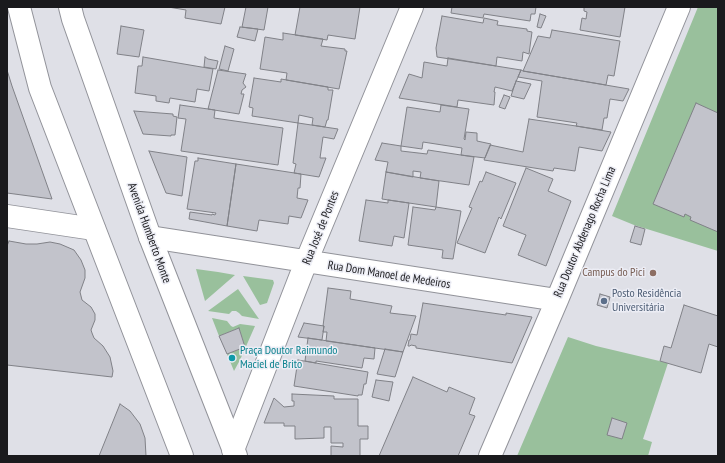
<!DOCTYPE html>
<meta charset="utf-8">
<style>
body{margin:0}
#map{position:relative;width:725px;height:463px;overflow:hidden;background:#dfe0e7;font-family:"PT Sans Narrow",sans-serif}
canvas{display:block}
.frame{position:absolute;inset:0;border:8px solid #1a1a1d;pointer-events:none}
</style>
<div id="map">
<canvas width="725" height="463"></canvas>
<div class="frame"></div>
</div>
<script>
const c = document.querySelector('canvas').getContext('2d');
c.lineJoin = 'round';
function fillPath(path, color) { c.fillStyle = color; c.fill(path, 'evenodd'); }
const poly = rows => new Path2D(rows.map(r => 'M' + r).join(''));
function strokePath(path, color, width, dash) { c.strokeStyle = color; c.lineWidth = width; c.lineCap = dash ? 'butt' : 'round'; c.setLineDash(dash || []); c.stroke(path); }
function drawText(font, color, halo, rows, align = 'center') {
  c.font = font + ' "PT Sans Narrow",sans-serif'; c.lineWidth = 3; c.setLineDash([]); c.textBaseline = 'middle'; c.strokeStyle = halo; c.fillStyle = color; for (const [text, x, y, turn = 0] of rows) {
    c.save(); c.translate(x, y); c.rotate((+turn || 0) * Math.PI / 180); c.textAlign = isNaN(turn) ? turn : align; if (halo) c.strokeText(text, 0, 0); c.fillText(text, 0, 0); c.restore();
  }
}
fillPath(poly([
 [698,7,718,7,718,251,634,225,612,216],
 [196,269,218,272,235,275,205,301],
 [243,276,273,280,274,283,267,303,260,305],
 [238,289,259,319,242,316,239,313,236,311,232,311,229,314,208,311],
 [212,318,227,321,231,326,233,327,240,324,255,326,240,360,234,371,227,354,245,347,239,328,219,336],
 [568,337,596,346,668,363,643,439,652,442,648,456,517,456]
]), '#99c09c');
const building = poly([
 [168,7,225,7,221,24,185,18,186,10,168,7],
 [246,7,268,7,264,30,242,27,246,7],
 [300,7,360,7,355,39,328,35,327,40,295,35,300,7],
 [452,7,536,7,535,14,531,14,530,21,484,14,483,18,451,13,452,7],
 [584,7,625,7,620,37,580,30,582,18,586,19,587,12,584,11,584,7],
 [540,14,546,16,541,28,537,27,540,14],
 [442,16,483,23,484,18,498,21,497,25,527,29,527,31,532,32,529,54,523,52,522,61,497,57,496,66,437,57,436,48,442,16],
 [121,26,144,30,139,57,117,54,121,26],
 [240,27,258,29,255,41,237,37,240,27],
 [552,30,620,41,614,76,608,75,606,85,523,71,538,36,550,38,552,30],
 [283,33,323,39,321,46,345,49,345,51,347,51,339,89,286,80,287,73,260,69,265,37,283,40,283,33],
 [225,46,234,49,228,71,219,69,225,46],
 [143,57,213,69,209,91,197,89,195,102,170,98,169,103,156,101,156,96,135,93,138,66,142,66,143,57],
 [205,57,208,59,218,61,216,69,204,67,205,57],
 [448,58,496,66,521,70,512,91,495,87,494,92,495,92,494,105,458,100,457,107,399,98,409,74,422,78,424,62,447,66,448,58],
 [7,70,12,86,52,199,7,193,7,70],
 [218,70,246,74,243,83,246,87,242,90,241,94,244,94,239,114,208,109,218,70],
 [521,70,523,71,629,89,623,101,610,99,607,118,604,118,602,130,576,126,577,123,537,117,542,81,518,77,521,70],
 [254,78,281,82,281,79,328,87,328,90,333,90,328,120,327,120,325,127,312,125,313,118,299,115,298,123,252,116,253,108,249,107,254,78],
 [516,81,531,84,524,99,511,96,516,81],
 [504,95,510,97,505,109,499,107,504,95],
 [696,103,718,113,718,232,690,220,691,217,685,214,684,217,653,204,696,103],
 [180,105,215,110,214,118,283,128,278,165,181,151,186,119,178,118,180,105],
 [441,105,469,109,464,139,465,140,466,132,477,133,477,141,491,144,485,158,461,155,462,148,423,142,422,149,401,146,407,107,440,112,441,105],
 [134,111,173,114,173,116,177,117,175,135,171,135,171,136,143,134,134,111],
 [529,119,576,126,611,132,602,151,579,147,575,171,554,168,553,171,484,160,490,145,523,152,529,119],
 [298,123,338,129,334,139,323,137,320,158,326,158,319,177,294,173,296,164,293,163,298,123],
 [382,143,401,146,401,151,427,154,428,150,474,157,469,185,420,178,421,172,413,171,413,177,386,172,388,162,375,160,382,143],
 [149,151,187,157,182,196,166,193,149,151],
 [198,158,236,164,227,226,189,219,190,212,212,215,212,214,215,215,216,213,187,209,195,161,198,161,198,158],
 [236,164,301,174,300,188,298,188,297,198,308,200,301,218,289,216,288,224,259,220,257,231,227,226,236,164],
 [526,168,553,179,548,191,571,201,546,266,518,255,526,235,503,226,526,168],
 [386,172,439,181,436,207,382,199,386,172],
 [486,172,516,183,501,219,499,217,485,253,457,243,472,208,469,207,480,181,482,182,486,172],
 [366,200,388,203,388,200,409,203,404,238,394,236,392,246,359,241,366,200],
 [413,207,435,210,436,207,461,211,453,259,442,258,443,250,408,245,413,207],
 [635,226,645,229,641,245,630,242,635,226],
 [9,241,26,244,37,244,50,242,60,244,74,250,81,260,85,270,85,278,80,292,82,300,91,307,95,314,95,320,91,330,92,333,94,338,103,346,110,357,113,371,112,377,7,365,7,246,9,241],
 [328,288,351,291,350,299,392,306,390,313,416,316,403,352,326,341,327,332,323,332,324,326,323,326,328,288],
 [600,294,610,297,607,308,597,305,600,294],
 [423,303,506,315,506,313,532,317,512,363,416,348,416,346,411,345,410,346,408,346,409,340,410,340,411,334,417,335,423,303],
 [684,305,718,316,718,347,709,344,701,373,660,361,664,346,671,348,684,305],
 [304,323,324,326,322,340,298,337,304,323],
 [239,328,245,347,227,354,219,336,239,328],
 [308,338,375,348,374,359,364,358,362,368,316,361,316,363,305,361,308,338],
 [385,349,403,352,395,377,377,374,385,349],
 [298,360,368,372,366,384,364,384,362,395,358,395,358,396,294,386,298,360],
 [413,377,447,392,449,387,475,398,469,414,475,416,458,456,379,456,413,377],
 [376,380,393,382,389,401,372,397,376,380],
 [292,394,334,396,334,399,358,399,358,426,368,426,368,439,360,439,360,456,331,456,331,446,343,447,343,443,331,443,331,427,324,427,324,438,295,439,295,426,284,426,284,423,264,423,274,398,284,407,294,406,294,401,292,401,292,394],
 [120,404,130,411,140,424,145,438,146,456,99,456,120,404],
 [612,418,627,423,622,439,607,435,612,418]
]);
fillPath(building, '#c2c3cb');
strokePath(building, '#808187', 1);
const minor = poly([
 [7,216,94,229],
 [150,237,557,300],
 [233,450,306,262,412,7],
 [490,456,557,300,679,7]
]);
const primary = poly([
 [19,7,40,88,182,456],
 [70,7,73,19,150,237,236,456]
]);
strokePath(minor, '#92939a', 24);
strokePath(primary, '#92939a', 24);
strokePath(minor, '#fff', 22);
strokePath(primary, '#fff', 22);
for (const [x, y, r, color] of [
 [653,273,4,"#8d6e63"],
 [604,301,4,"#5c6f8a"],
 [232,358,4,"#0f9aa8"]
]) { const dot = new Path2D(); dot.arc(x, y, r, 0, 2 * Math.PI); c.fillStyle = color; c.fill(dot); strokePath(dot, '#ecedf5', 1.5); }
drawText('12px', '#1a1a1d', '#ecedf5', [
 ["Rua José de Pontes",321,228,-68],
 ["Rua Doutor Abdenago Rocha Lima",585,232,-67],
 ["Avenida Humberto Monte",149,233,70],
 ["Rua Dom Manoel de Medeiros",389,275,9]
]);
drawText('12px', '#785e54', '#ecedf5', [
 ["Campus do Pici",645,273]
], 'right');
drawText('12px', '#4e5e75', '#ecedf5', [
 ["Posto Residência",612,294],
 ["Universitária",612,308]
], 'left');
drawText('12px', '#0d838f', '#ecedf5', [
 ["Praça Doutor Raimundo",240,351],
 ["Maciel de Brito",240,365]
], 'left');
</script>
